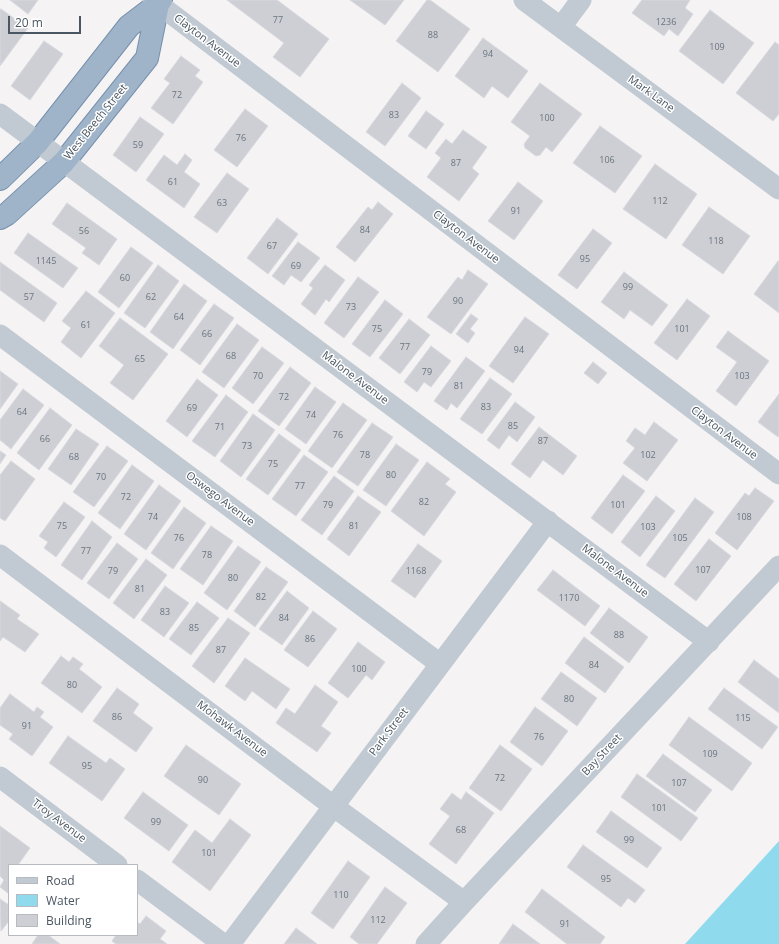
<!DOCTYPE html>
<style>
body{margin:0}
#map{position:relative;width:779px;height:944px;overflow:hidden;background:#f5f3f3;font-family:"Open Sans",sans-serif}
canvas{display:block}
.legend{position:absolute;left:8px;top:864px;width:130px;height:72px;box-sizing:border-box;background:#fff;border:1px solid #b7bbc0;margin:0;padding:5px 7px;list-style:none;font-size:12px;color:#4a5661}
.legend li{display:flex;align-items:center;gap:8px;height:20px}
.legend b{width:20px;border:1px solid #b7bbc0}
.scale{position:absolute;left:8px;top:16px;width:73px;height:18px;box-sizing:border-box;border:2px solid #4a5661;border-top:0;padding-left:5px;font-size:12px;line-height:14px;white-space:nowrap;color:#4a5661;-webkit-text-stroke:3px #fff;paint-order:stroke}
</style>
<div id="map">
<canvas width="779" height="944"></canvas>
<ul class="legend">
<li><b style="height:5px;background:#c1cad2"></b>Road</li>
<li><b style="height:11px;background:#90daee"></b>Water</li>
<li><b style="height:11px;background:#cdcfd5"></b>Building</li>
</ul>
<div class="scale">20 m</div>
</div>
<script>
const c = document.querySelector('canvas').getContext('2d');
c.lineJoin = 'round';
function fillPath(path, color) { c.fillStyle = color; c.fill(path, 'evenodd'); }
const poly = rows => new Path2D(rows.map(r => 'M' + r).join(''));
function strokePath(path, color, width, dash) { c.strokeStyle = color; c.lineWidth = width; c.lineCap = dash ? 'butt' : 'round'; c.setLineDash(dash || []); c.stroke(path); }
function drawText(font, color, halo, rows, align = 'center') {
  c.font = font + ' "Open Sans",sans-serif'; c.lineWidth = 3; c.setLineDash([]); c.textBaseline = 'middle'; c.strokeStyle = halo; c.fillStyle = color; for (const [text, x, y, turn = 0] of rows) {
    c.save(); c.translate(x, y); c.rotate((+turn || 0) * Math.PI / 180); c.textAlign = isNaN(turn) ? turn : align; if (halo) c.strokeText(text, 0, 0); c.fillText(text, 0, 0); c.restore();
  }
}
fillPath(poly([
 [779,841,779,944,685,944]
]), '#90daee');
const building = poly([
 [10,0,38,0,28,14,10,0],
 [227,0,277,0,329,39,300,77,273,57,284,43,227,0],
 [350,0,404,0,385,25,350,0],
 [427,0,430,0,470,29,438,72,396,41,427,0],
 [642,0,690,0,685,8,693,14,678,36,669,29,664,36,632,13,642,0],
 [1,9,28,28,0,66,0,10,1,9],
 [710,10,754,43,723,84,679,51,710,10],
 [483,38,528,71,508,98,492,86,484,98,455,76,483,38],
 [44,41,63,54,30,100,11,86,44,41],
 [775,42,779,45,779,114,773,121,736,93,775,42],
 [181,56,200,70,195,76,203,82,173,124,151,108,170,83,164,79,181,56],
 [402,83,421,98,385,146,366,132,402,83],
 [540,83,582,114,552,152,546,147,540,155,536,156,525,148,524,144,530,136,511,122,540,83],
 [245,109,268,126,237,167,214,150,245,109],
 [426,111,444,124,426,149,408,136,426,111],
 [140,117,164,134,136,172,113,155,140,117],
 [600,126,642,156,615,193,573,163,600,126],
 [463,130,487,147,472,168,479,174,459,201,427,177,441,158,435,153,446,139,452,144,463,130],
 [185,154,192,160,184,172,200,184,184,208,146,180,164,155,177,165,185,154],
 [655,164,697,194,666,239,623,209,655,164],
 [227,173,249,189,217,233,194,217,227,173],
 [518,182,543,201,514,240,488,221,518,182],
 [378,202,393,214,355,262,336,247,368,207,372,210,378,202],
 [67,203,117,239,99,265,82,253,86,248,52,224,67,203],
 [709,207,750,236,723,274,682,245,709,207],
 [277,218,298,234,268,274,247,258,277,218],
 [593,229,612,243,577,289,558,275,593,229],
 [28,233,78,268,63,288,14,253,28,233],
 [298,242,320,258,301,282,291,275,284,285,272,276,298,242],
 [131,247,153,263,119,308,98,292,131,247],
 [778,261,779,262,779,313,754,294,778,261],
 [0,262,57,303,44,322,0,290,0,262],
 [158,265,179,281,145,328,124,313,158,265],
 [325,265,345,280,329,302,326,299,315,315,301,304,313,288,309,285,325,265],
 [468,270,488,284,451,334,427,317,458,277,462,280,468,270],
 [624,272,668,305,652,326,630,310,624,319,601,302,624,272],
 [358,277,379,292,344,338,324,323,358,277],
 [184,284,207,301,173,349,150,332,184,284],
 [86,291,115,313,81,358,61,342,71,328,62,321,86,291],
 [687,299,710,316,677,360,654,343,687,299],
 [385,300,403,314,370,357,352,344,385,300],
 [214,304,234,318,200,365,180,350,214,304],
 [471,314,478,319,470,329,475,333,468,343,456,334,471,314],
 [525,317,549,334,513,383,489,366,525,317],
 [120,318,168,354,133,400,110,383,124,365,99,346,120,318],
 [409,319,430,335,400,374,379,358,409,319],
 [237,324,259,340,224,388,202,372,237,324],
 [728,331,769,361,736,406,716,391,737,362,716,347,728,331],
 [431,346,451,361,431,387,424,382,417,392,404,382,431,346],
 [262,347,284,363,253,404,232,388,262,347],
 [466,357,485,371,457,408,451,403,447,410,434,401,466,357],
 [593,362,607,373,598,384,584,373,593,362],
 [290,367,311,383,279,426,258,411,290,367],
 [0,371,18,384,0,409,0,371],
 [490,378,512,394,482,434,460,419,490,378],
 [197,379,218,395,187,437,166,421,197,379],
 [315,387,336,402,306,444,285,429,315,387],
 [23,389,44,405,11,449,0,440,0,420,23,389],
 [779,394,779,436,778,437,758,422,779,394],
 [226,395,248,412,215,457,192,441,226,395],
 [515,402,535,417,517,442,509,435,499,449,487,440,515,402],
 [343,403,367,420,332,468,308,451,343,403],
 [50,408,72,425,39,470,17,453,50,408],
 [253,414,275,430,241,477,220,461,253,414],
 [654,422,678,440,647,481,623,463,635,448,626,441,635,428,645,435,654,422],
 [372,423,393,437,358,486,337,472,372,423],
 [539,427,577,456,563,475,543,460,530,478,511,464,539,427],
 [76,429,99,444,71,485,48,469,76,429],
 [279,434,301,450,268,495,246,479,279,434],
 [396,444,419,460,386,506,363,490,396,444],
 [107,446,128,461,94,507,73,492,107,446],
 [0,451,6,455,0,464,0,451],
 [304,455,328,472,296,516,272,499,304,455],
 [11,461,35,479,5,521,0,518,0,475,11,461],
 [427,462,450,479,445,484,456,492,424,536,391,511,427,462],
 [132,465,154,481,120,529,98,513,132,465],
 [623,475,645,491,612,534,591,518,623,475],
 [334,476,354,491,322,535,301,520,334,476],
 [159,485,181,501,146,550,124,534,159,485],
 [755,488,774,501,737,550,715,533,745,493,749,496,755,488],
 [358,496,381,512,349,556,327,539,358,496],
 [656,496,675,511,640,557,621,542,656,496],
 [695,498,714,512,665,578,646,565,695,498],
 [64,502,85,517,56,557,44,548,48,542,39,536,64,502],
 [184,507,206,523,173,569,151,553,184,507],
 [92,521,112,537,82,580,61,565,92,521],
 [211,526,233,541,203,585,180,569,211,526],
 [709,539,731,556,696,601,674,584,709,539],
 [117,543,138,559,109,599,87,583,117,543],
 [418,544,442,561,415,598,391,581,418,544],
 [238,546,261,562,227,610,204,593,238,546],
 [146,559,167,575,134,619,113,603,146,559],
 [266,567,288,582,255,627,234,611,266,567],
 [553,570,600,606,585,626,537,590,553,570],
 [165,586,189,603,164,637,141,620,165,586],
 [287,591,309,608,282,645,259,629,287,591],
 [0,601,20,615,17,619,39,634,25,652,3,637,0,641,0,601],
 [197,602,219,618,191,655,169,639,197,602],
 [609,608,648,637,629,663,590,633,609,608],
 [313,611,337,629,308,667,284,650,313,611],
 [228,618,250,633,214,683,192,666,228,618],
 [584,637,624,667,605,693,565,663,584,637],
 [358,642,385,662,372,680,366,675,348,698,328,683,358,642],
 [61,656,69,662,73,657,83,664,79,669,102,687,82,713,41,683,61,656],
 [245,658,290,689,276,709,252,691,245,701,225,686,245,658],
 [754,660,779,679,779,713,738,682,754,660],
 [561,672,597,698,577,726,541,699,561,672],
 [315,685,338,702,321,726,331,733,317,752,276,723,286,708,295,714,315,685],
 [117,688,139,704,133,713,153,728,136,752,93,721,117,688],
 [724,688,778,727,762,749,708,709,724,688],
 [10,694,34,712,37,707,44,712,40,717,53,727,32,756,9,739,13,734,0,725,0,708,10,694],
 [535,707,568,731,542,766,510,742,535,707],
 [689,717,752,763,732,791,669,745,689,717],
 [68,736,106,763,110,758,125,769,102,801,49,763,68,736],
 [186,745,241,784,219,815,164,776,186,745],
 [500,745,532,769,501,811,469,788,500,745],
 [663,754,712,790,695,812,646,776,663,754],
 [637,774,698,818,681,841,621,797,637,774],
 [143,792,188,825,169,851,124,818,143,792],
 [466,792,494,813,456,864,429,844,450,816,440,809,452,793,461,800,466,792],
 [611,811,662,848,647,868,596,832,611,811],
 [230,819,251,835,210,891,172,862,195,830,212,843,230,819],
 [0,826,30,848,18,865,9,865,9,894,0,887,4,880,0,876,0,826],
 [583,845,645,890,635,903,628,898,621,907,567,867,583,845],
 [348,861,370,877,333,929,311,913,348,861],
 [385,887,407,903,377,944,359,944,350,937,385,887],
 [542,889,605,937,600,944,567,944,525,912,542,889],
 [0,899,9,905,9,921,1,931,0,899],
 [146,916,166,931,160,939,167,944,116,944,112,941,116,935,137,935,137,922,140,924,146,916],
 [513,924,540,944,499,944,513,924],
 [296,928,317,944,284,944,296,928],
 [38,935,48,935,60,944,32,944,38,935]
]);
fillPath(building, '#cdcfd5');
strokePath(building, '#d7d9de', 1);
const trunk = poly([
 [0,179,38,142,129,26,158,4,161,0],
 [0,218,7,214,64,162,147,58,158,4]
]);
strokePath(trunk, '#7690ad', 24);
strokePath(poly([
 [153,0,779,474],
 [524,0,779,189],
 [561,27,581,0],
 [0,114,709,642],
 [0,335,440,664],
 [0,555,333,806,464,902],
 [0,777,117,865],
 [137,880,223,944],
 [230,944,548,521],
 [426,944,464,902,779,566]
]), '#c1cad2', 21);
strokePath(trunk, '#9fb4c9', 22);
drawText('9px', '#6b747e', null, [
 ["77",278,20],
 ["1236",666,22],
 ["88",433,35],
 ["109",717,47],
 ["94",488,54],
 ["72",177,95],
 ["83",394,115],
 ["100",547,118],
 ["76",241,138],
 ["59",138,145],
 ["106",607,160],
 ["87",456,163],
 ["61",173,182],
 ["112",660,201],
 ["63",222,203],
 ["91",516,211],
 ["84",365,230],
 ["56",84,231],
 ["118",716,241],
 ["67",272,246],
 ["95",585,259],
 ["1145",46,261],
 ["69",296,266],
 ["60",125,278],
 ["99",628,287],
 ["57",29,297],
 ["62",151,297],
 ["90",458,301],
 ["73",351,307],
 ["64",179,317],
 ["61",86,325],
 ["75",377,329],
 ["101",682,329],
 ["66",207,334],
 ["77",405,347],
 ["94",519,350],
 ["68",231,356],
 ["65",140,359],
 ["79",427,372],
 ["70",258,376],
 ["103",742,376],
 ["81",459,386],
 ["72",284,397],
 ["83",486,407],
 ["69",192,408],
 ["64",22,412],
 ["74",311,415],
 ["85",513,426],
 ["71",220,427],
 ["76",338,435],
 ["66",45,439],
 ["87",543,441],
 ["73",247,446],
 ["78",365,455],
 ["102",648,455],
 ["68",74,457],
 ["75",273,464],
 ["80",391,475],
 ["70",101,477],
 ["77",300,486],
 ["72",126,497],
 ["82",424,502],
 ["79",328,505],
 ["101",618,505],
 ["74",153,517],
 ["108",744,517],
 ["75",62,526],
 ["81",354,526],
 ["103",648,527],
 ["76",179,538],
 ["105",680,538],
 ["77",86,551],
 ["78",207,555],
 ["107",703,570],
 ["79",113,571],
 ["1168",416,571],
 ["80",233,578],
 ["81",140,589],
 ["82",261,597],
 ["1170",569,598],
 ["83",165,612],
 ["84",284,618],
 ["85",194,628],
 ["88",619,635],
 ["86",310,639],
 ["87",221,650],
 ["84",594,665],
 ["100",359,669],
 ["80",72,685],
 ["80",569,699],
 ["86",117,717],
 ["115",743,718],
 ["91",27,726],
 ["76",539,737],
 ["109",710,754],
 ["95",87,766],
 ["72",500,778],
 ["90",203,780],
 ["107",679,783],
 ["101",659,808],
 ["99",156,822],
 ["68",461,830],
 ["99",629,840],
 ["101",209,853],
 ["95",606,879],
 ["110",341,895],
 ["112",378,920],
 ["91",565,924]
]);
drawText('11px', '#4a5661', '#fff', [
 ["Clayton Avenue",207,41,37],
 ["Mark Lane",651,94,36],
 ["West Beech Street",96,122,-51],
 ["Clayton Avenue",466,237,37],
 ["Malone Avenue",355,378,37],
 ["Clayton Avenue",724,433,37],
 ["Oswego Avenue",220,499,37],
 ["Malone Avenue",615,571,37],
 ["Mohawk Avenue",232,729,37],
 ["Park Street",389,732,-53],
 ["Bay Street",602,755,-47],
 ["Troy Avenue",59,821,37]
]);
</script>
